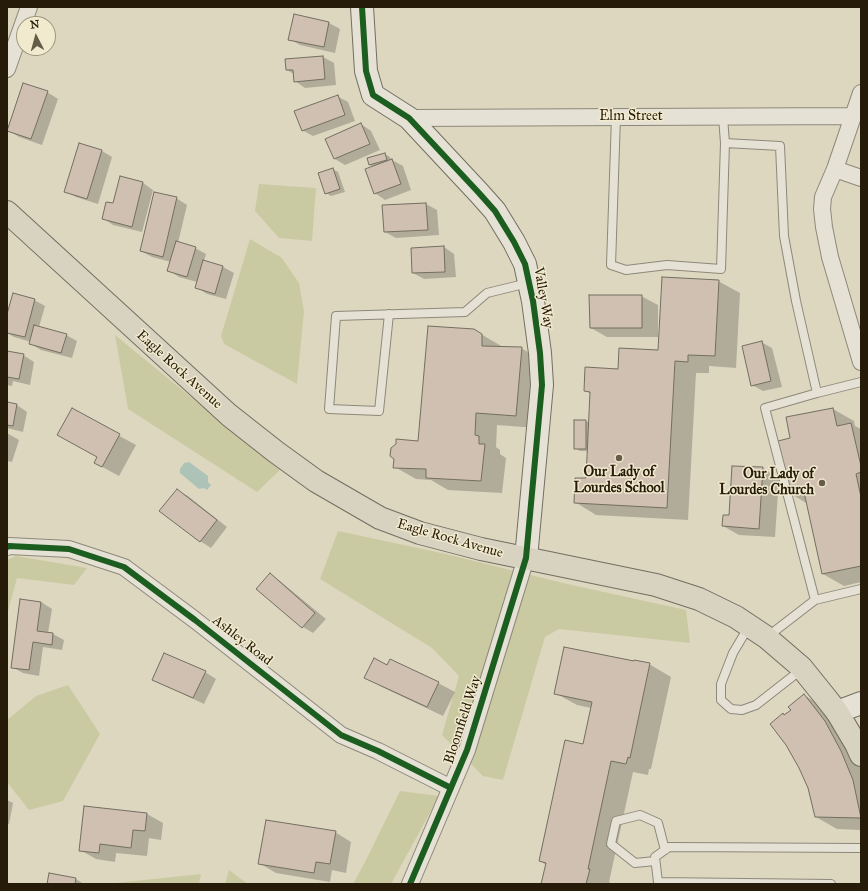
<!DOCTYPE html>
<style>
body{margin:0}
#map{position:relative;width:868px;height:891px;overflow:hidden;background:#ddd7c0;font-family:"IM FELL Great Primer",serif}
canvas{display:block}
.frame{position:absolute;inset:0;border:8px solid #261a09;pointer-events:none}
.north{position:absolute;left:16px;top:16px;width:40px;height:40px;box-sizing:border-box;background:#f1eace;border:1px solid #a0977f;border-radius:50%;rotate:354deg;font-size:11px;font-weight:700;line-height:16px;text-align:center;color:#261a09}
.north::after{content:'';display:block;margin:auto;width:14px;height:18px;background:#665c49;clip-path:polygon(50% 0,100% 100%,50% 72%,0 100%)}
</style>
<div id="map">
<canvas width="868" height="891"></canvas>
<div class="frame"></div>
<div class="north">N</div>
</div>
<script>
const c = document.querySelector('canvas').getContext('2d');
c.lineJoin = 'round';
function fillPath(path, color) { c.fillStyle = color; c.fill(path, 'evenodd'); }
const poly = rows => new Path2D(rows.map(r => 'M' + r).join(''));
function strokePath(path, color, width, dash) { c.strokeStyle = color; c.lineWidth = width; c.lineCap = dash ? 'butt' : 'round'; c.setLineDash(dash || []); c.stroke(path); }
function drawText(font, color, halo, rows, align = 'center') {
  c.font = font + ' "IM FELL Great Primer",serif'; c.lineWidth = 3; c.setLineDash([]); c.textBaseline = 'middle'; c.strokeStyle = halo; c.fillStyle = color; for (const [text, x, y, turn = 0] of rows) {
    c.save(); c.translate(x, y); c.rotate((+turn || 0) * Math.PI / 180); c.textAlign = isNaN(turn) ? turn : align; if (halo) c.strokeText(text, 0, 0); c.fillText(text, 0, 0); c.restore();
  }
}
fillPath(poly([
 [259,184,316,188,312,241,279,238,255,211],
 [250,239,282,258,299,283,304,311,297,384,224,344,221,336],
 [115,335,280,470,257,492,128,409],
 [338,531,446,554,563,583,686,610,690,643,559,629,545,637,503,780,483,776,442,735,459,676,432,648,320,579],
 [16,556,87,568,74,585,17,578,7,615,7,560],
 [68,685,100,734,63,801,29,810,7,782,7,720,36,696],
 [400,791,439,796,391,884,353,884,366,860],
 [229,870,248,884,225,884],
 [201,874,199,884,106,884]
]), '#cacaa2');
fillPath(poly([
 [189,462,208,476,208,482,211,485,207,490,204,488,199,489,180,473,180,469,184,463]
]), '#aec3b8');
fillPath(poly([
 [295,16,329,23,340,29,335,53,300,45,290,39],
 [323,57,334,63,336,85,305,88,295,81,294,74,287,70,286,60],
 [47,92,58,99,42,145,19,137,8,130],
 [337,96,348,102,355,121,313,136,302,130],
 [361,124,371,131,380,150,345,165,335,159],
 [102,151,112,157,98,204,76,197,65,191],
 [385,154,390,157,391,160,392,160,403,166,411,190,385,200,375,193,374,167,370,165],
 [332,169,338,172,345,192,331,196,326,193],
 [121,178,143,183,153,190,142,232,113,225,103,218,114,205],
 [176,198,187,205,178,243,195,248,206,254,204,261,223,267,234,273,226,299,207,294,196,287,197,282,179,277,168,270,171,262,152,257,141,251],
 [426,204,437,210,439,235,396,238,385,232],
 [444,247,454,254,456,277,424,279,413,273],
 [718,281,740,293,736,368,709,366,709,373,696,373,688,520,596,515,575,502,587,479,588,451,580,451,575,448,586,421,590,423,591,394,585,390,619,370,659,351],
 [641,296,658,305,658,337,607,337,591,328],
 [34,300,45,306,39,327,66,335,77,341,72,358,41,350,31,344,31,342,14,337,7,333,7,318],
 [474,330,503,347,521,348,543,361,537,428,497,425,496,447,500,450,500,454,506,458,502,493,448,490,431,480,416,479,395,467,419,443],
 [761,342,772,348,782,387,763,391,752,385],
 [7,352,23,355,34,362,30,385,13,381,12,386,7,385],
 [7,403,17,405,27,412,23,432,7,428],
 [833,409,854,421,855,426,861,429,861,582,844,586,823,574,808,504,791,494,791,439],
 [72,410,136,445,119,476,95,463,98,457],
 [7,433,19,440,12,462,7,461],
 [763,468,779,478,775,537,739,535,723,526],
 [177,490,188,496,227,527,211,548,200,541],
 [270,574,280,581,326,619,313,633,303,627],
 [41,602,52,609,48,633,53,634,64,640,62,650,43,647,39,676,23,673,12,667],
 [649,664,671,677,651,769,649,769,648,775,633,772,609,882,610,882,610,884,542,884,546,865,540,861,583,745,591,708,577,705,555,693],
 [388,666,438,683,455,692,443,716,382,687,366,677],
 [205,672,216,679,204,704,164,685,153,679],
 [804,695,825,708,861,763,861,830,837,829,816,817,809,788,783,714,785,715,792,710],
 [7,800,13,803,9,824,7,824],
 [147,814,163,823,161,840,149,838,147,856,116,853,115,862,96,859,80,850],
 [335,832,351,842,346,873,332,870,330,882,276,873,259,863],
 [76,879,84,884,48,884]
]), '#0003');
const building = poly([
 [294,14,329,22,324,47,288,40,294,14],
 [323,56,325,79,294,82,293,70,286,70,285,59,323,56],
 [23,83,48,91,31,139,7,131,23,83],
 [338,95,345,115,302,131,294,111,338,95],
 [361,123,370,144,334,159,325,139,361,123],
 [79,143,102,150,87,199,64,192,79,143],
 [385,153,387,160,369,165,367,158,385,153],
 [392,159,401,184,374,194,365,169,392,159],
 [333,168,340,189,325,194,318,173,333,168],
 [120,176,143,182,132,227,102,219,106,202,113,203,120,176],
 [154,192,177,197,163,257,140,251,154,192],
 [426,203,428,230,384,232,382,205,426,203],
 [176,241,196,247,187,277,167,271,176,241],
 [444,246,445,272,412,273,411,248,444,246],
 [203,260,223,266,215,294,195,288,203,260],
 [662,277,719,280,715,356,688,355,688,362,675,361,667,508,574,503,575,478,586,478,590,392,584,391,585,367,618,369,619,348,658,350,662,277],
 [13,293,35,299,25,337,7,333,7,314,13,293],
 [589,295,642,295,642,328,590,328,589,295],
 [34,325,67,334,61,353,29,344,34,325],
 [428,326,474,329,482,334,482,346,522,347,516,416,476,413,475,435,479,436,479,444,485,444,481,481,426,478,426,469,393,468,394,459,390,456,391,448,396,444,396,439,418,441,428,326],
 [762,341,771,381,751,386,742,346,762,341],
 [7,351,24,354,19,379,7,377,7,351],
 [7,402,17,404,13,426,7,425,7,402],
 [72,408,120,434,102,467,94,463,97,457,57,435,72,408],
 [833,408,837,426,851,423,861,466,861,472,856,474,861,497,861,566,822,574,804,492,790,495,778,441,790,438,786,417,833,408],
 [574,420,586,420,586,449,574,449,574,420],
 [732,466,763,467,759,529,722,526,723,515,729,515,732,466],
 [177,489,217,520,200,542,159,511,177,489],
 [270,573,315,613,302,628,256,589,270,573],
 [20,599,41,602,37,631,53,633,52,645,33,642,29,670,11,668,20,599],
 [564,647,634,661,634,660,650,663,630,758,628,757,626,764,611,761,588,869,590,869,586,884,541,884,546,863,539,861,565,740,583,744,592,702,554,694,564,647],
 [164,653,206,671,193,698,152,680,164,653],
 [374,658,387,665,390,659,439,682,427,707,364,678,374,658],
 [804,694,825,721,841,751,853,780,861,818,815,817,808,788,799,768,786,745,770,724,783,713,784,715,791,710,788,707,804,694],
 [84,806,147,813,145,831,133,830,131,848,100,844,99,853,79,851,84,806],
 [266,820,336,831,330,864,316,862,314,873,258,864,266,820],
 [49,873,76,878,75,884,47,884,49,873]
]);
fillPath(building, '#d0c0b1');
strokePath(building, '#736e60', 1);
const lane = poly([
 [616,117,611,265,626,270,667,265,721,269,725,143],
 [723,117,725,143,780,146,784,236,796,301,817,393,861,382],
 [389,314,379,411,329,409,336,316,465,312,487,293,528,283],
 [815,600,765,408,817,393],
 [749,626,733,653,721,684,721,700,731,709,742,710,756,705,802,669],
 [767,637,815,600,861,589],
 [655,861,635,863,611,844,616,821,640,815,658,823,665,850],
 [831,884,658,882,655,857,669,847,861,848]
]);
const street = poly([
 [7,69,29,7],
 [861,93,835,169,823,197,822,209,824,227,830,257,861,362],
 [409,118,853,116],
 [835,169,861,178],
 [7,547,9,546,69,549,124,567,195,620,341,735,378,751,451,788],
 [410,884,467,750,526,558]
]);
const secondary = poly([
 [362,7,366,71,373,95,409,118,479,193,495,211,514,242,525,264,533,301,540,353,542,385,526,558],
 [837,712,861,703]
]);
const primary = poly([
 [7,212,229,415,276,452,316,481,380,518,420,533,481,549,656,585,699,599,736,617,766,637,801,667,826,698,837,712,856,744,861,755]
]);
strokePath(lane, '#8d8879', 10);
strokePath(street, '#8d8879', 18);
strokePath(secondary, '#736e60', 24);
strokePath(primary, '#736e60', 24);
strokePath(lane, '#e5e1d5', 8);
strokePath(street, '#e5e1d5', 16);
strokePath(secondary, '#e5e1d5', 22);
strokePath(primary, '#d8d2c1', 22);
strokePath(poly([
 [362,7,366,71,373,95,409,118,479,193,495,211,514,242,525,264,533,301,540,353,542,385,526,558,467,750,410,884],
 [7,547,9,546,69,549,124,567,195,620,341,735,378,751,451,788]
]), '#1b5e20', 6);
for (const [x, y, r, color] of [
 [619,458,4,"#665c49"],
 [822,483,4,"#665c49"]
]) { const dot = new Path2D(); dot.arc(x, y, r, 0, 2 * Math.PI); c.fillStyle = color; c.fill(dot); strokePath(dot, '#f1eace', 1.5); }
drawText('14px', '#261a09', '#f1eace', [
 ["Elm Street",631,117],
 ["Valley Way",543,298,80],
 ["Eagle Rock Avenue",179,370,42],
 ["Eagle Rock Avenue",450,539,16],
 ["Ashley Road",242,641,38],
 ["Bloomfield Way",463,720,-72]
]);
drawText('bold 14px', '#261a09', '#f1eace', [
 ["Our Lady of",619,473],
 ["Lourdes School",619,489],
 ["Our Lady of",814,475,"right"],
 ["Lourdes Church",814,491,"right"]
]);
</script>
